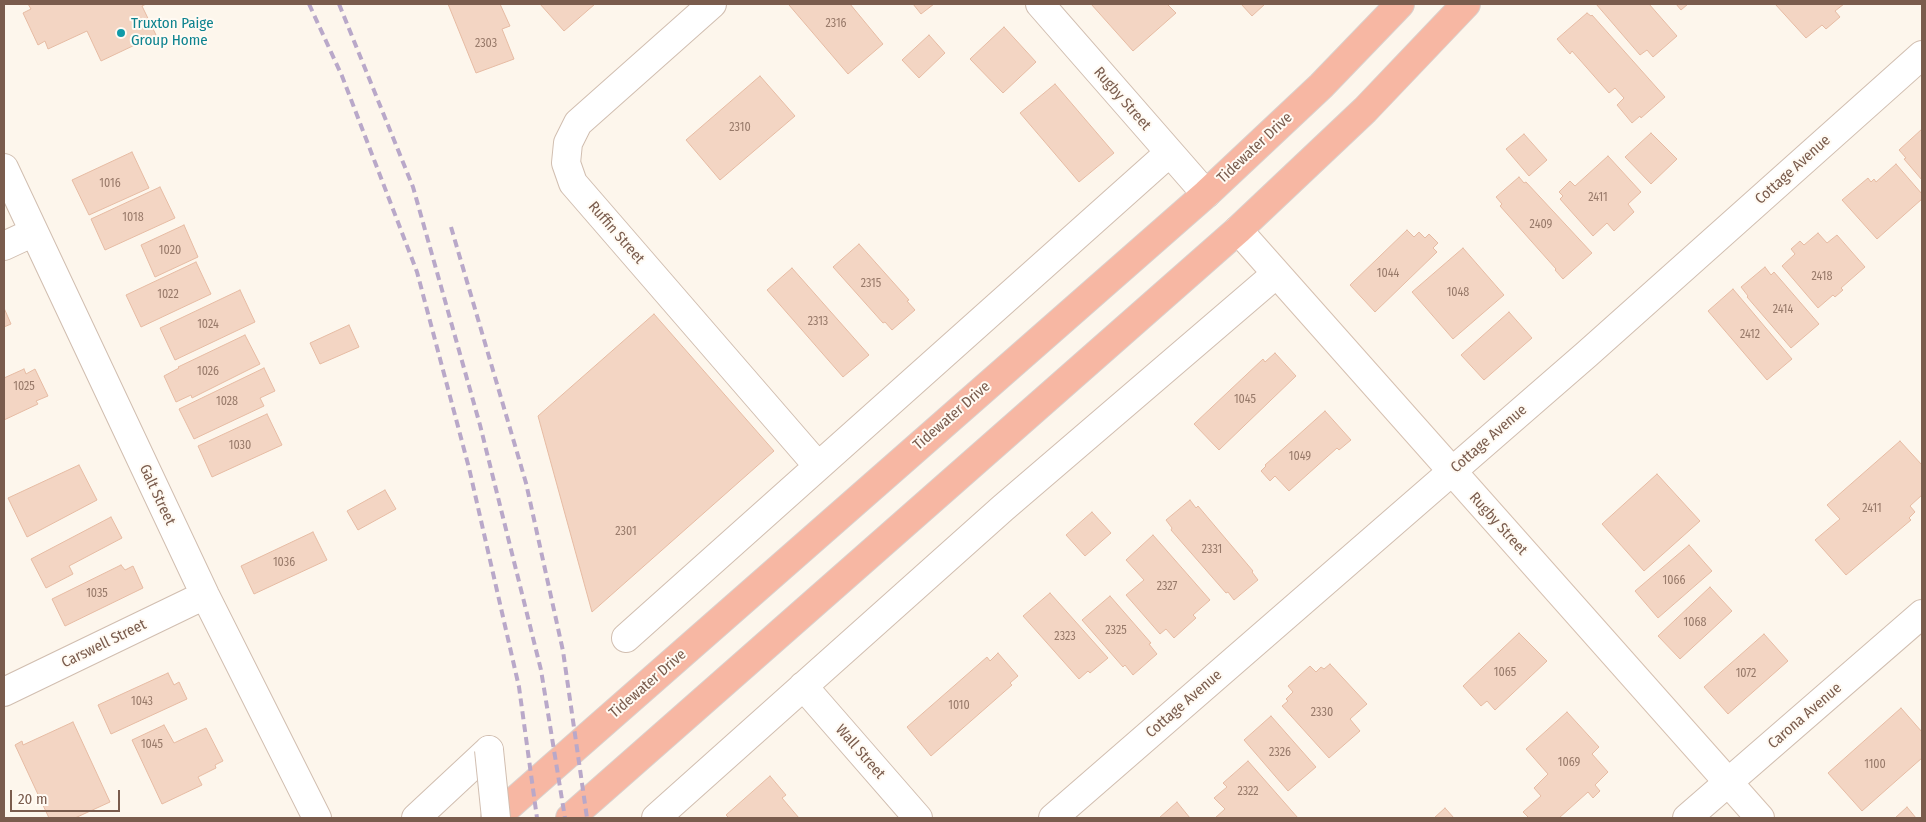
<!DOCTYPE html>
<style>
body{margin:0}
#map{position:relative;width:1926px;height:822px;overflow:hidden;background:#fdf6ec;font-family:"Fira Sans Condensed",sans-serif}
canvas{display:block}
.frame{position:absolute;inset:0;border:5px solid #7a5c4d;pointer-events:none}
.scale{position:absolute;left:10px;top:790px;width:110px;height:22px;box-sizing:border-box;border:2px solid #7a5c4d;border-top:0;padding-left:6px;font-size:15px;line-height:18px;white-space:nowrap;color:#7a5c4d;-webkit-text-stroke:4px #fffaf3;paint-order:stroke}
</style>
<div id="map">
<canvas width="1926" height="822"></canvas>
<div class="frame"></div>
<div class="scale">20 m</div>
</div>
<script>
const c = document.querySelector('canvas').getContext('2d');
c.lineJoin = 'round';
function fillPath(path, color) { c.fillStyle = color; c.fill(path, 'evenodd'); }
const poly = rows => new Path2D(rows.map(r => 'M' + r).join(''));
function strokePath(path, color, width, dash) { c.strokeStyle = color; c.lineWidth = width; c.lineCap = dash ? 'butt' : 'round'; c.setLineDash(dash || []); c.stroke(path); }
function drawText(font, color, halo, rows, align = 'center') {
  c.font = font + ' "Fira Sans Condensed",sans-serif'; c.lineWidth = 4; c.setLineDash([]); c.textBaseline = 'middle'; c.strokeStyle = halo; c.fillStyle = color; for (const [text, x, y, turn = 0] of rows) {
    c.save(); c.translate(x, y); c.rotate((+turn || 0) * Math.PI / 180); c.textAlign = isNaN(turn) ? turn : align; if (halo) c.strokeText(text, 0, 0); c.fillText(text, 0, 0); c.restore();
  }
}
const building = poly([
 [28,4,146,4,142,6,156,35,101,61,87,31,48,49,45,41,38,45,23,13,31,9,28,4],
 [448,4,500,4,510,26,502,29,514,59,476,73,448,4],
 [540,4,595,4,564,31,540,4],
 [791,4,850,4,883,44,848,74,789,5,791,4],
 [913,4,934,4,921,14,913,4],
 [1091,4,1167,4,1176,13,1133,51,1091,4],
 [1241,4,1265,4,1252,16,1241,4],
 [1596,4,1649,4,1677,36,1653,57,1647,50,1640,55,1596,4],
 [1676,4,1688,4,1681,10,1676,4],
 [1775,4,1844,4,1835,11,1840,17,1826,29,1822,25,1806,38,1775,4],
 [1587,13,1591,16,1592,15,1665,97,1641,118,1640,116,1632,123,1617,105,1624,98,1615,88,1609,93,1572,51,1570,54,1557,39,1587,13],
 [1004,27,1036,62,1003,93,970,59,1004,27],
 [929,35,945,53,919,78,902,60,929,35],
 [760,76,795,116,720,180,686,140,760,76],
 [1055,84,1114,153,1079,182,1020,113,1055,84],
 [1922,129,1922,180,1904,159,1906,158,1899,150,1922,129],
 [1651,133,1677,159,1651,184,1625,157,1651,133],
 [1524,134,1547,160,1529,176,1506,149,1524,134],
 [132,152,149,188,89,215,72,180,132,152],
 [1608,156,1641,192,1628,204,1634,212,1614,231,1607,223,1593,236,1560,199,1563,196,1559,192,1570,181,1575,186,1608,156],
 [1896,164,1922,194,1922,199,1877,239,1842,200,1868,178,1871,182,1874,179,1876,182,1896,164],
 [1519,177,1524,183,1526,182,1592,253,1563,279,1555,270,1556,269,1500,206,1502,204,1496,197,1519,177],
 [160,187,175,218,105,250,91,219,160,187],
 [184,225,198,257,155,277,141,245,184,225],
 [1407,230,1414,237,1419,232,1425,238,1429,234,1438,243,1433,248,1437,252,1375,312,1350,285,1407,230],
 [1818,233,1827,243,1837,235,1865,267,1841,288,1843,290,1835,297,1833,295,1818,308,1782,266,1795,254,1791,249,1800,241,1804,245,1818,233],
 [859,244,909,300,907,301,915,310,892,330,885,322,883,323,833,267,859,244],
 [1463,248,1504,295,1453,339,1412,292,1463,248],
 [196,262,211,294,141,327,126,295,196,262],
 [1765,267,1771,275,1774,272,1819,324,1791,348,1747,297,1748,296,1741,287,1765,267],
 [792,268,869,355,843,377,767,290,792,268],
 [1733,289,1792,359,1767,380,1708,311,1733,289],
 [240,290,255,322,175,360,160,328,240,290],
 [4,308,11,324,4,327,4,308],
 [1509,312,1532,338,1484,380,1461,355,1509,312],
 [654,314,774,451,592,612,538,416,654,314],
 [349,325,359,347,320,364,310,343,349,325],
 [245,335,260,364,192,398,191,395,176,402,164,376,179,368,178,367,245,335],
 [1275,353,1296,376,1219,450,1194,424,1263,359,1265,362,1275,353],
 [264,368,275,391,260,398,264,406,194,439,179,409,264,368],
 [24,369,26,374,35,369,48,396,36,401,38,404,4,420,4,378,24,369],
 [1325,411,1351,440,1339,450,1337,448,1289,491,1275,476,1270,481,1261,471,1266,466,1265,465,1325,411],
 [267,414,282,445,212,477,198,446,267,414],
 [1900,441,1922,465,1922,495,1910,506,1915,512,1909,518,1911,520,1846,575,1815,540,1840,519,1827,505,1900,441],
 [79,465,97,500,27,537,8,498,79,465],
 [1657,474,1700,521,1644,571,1602,524,1657,474],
 [385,490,396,509,358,530,347,511,385,490],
 [1190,500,1196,508,1198,506,1253,571,1252,572,1258,580,1234,600,1228,592,1226,593,1171,530,1172,528,1166,520,1190,500],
 [1092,512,1111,533,1085,556,1066,535,1092,512],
 [111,517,122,538,69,566,73,574,46,588,31,559,111,517],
 [313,532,327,560,254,594,241,566,313,532],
 [1153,535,1210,600,1193,615,1196,618,1174,638,1166,629,1160,634,1126,595,1144,580,1126,560,1153,535],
 [1689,545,1712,571,1658,618,1635,591,1689,545],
 [121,565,125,570,133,566,143,588,65,626,52,599,121,565],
 [1710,587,1732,611,1680,659,1658,636,1710,587],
 [1050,593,1108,658,1090,673,1088,671,1079,679,1023,616,1050,593],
 [1110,596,1151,643,1149,644,1157,654,1133,675,1125,665,1123,667,1082,620,1110,596],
 [1519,633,1547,661,1495,710,1487,701,1481,706,1463,686,1519,633],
 [1764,634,1788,661,1728,714,1704,687,1764,634],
 [998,653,1018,676,1010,683,1012,685,931,756,907,727,987,657,990,661,998,653],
 [1330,664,1367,704,1350,719,1360,731,1329,758,1282,706,1288,701,1286,699,1293,692,1288,686,1310,666,1316,672,1321,667,1324,669,1330,664],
 [168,673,174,685,179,682,187,699,111,734,98,705,168,673],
 [1901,708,1922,732,1922,758,1862,811,1828,773,1901,708],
 [1567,712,1599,747,1592,754,1608,772,1595,785,1600,791,1593,798,1588,792,1559,818,1529,818,1523,812,1541,796,1534,788,1548,774,1526,749,1567,712],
 [1271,716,1316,767,1288,791,1244,740,1271,716],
 [73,722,110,802,75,818,49,818,15,745,22,741,23,745,73,722],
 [164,725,174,743,206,728,223,761,215,765,216,768,198,777,202,785,162,804,132,740,164,725],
 [1248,761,1298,818,1215,818,1225,809,1214,798,1227,787,1223,783,1248,761],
 [770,776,786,795,782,798,799,818,729,818,726,815,770,776],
 [1177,802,1190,818,1159,818,1177,802],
 [1907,807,1916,818,1895,818,1907,807],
 [1445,808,1454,818,1434,818,1445,808]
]);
fillPath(building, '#f3d5c3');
strokePath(building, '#e6bba3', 1);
const street = poly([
 [712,4,578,123,568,143,566,163,573,183,818,466],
 [1040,4,1206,194],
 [4,168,205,595,317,818],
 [4,246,34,232],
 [626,638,1169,153],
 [803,686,918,818],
 [4,692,205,595],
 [416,818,489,750],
 [656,818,1003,508,1276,274],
 [1053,818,1587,354,1922,55],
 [1687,818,1922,614]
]);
const secondary = poly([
 [1238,230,1760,818]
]);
const highway = poly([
 [495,818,1206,194,1321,86,1400,4],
 [570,818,1238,230,1365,110,1466,4]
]);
strokePath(street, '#d1beb0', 30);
strokePath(secondary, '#d6c0b0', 30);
strokePath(highway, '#dad1cd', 30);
strokePath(street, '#fff', 28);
strokePath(secondary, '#fff', 28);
strokePath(highway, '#f7b7a3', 28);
strokePath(poly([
 [309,4,342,76,417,272,469,468,519,687,537,818],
 [339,4,413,187,480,425,541,670,565,818],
 [451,227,526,483,563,651,587,818]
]), '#b9a8c9', 4, [8, 5]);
const streetBridge = poly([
 [489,750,496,818]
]);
strokePath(streetBridge, '#d1beb0', 30, []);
strokePath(streetBridge, '#fff', 28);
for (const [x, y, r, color] of [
 [121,33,5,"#0f9aa8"]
]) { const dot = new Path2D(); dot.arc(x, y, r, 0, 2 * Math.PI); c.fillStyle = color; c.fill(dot); strokePath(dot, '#fffaf3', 2); }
drawText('12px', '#987a6a', null, [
 ["2316",836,24],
 ["2303",486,44],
 ["2310",740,128],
 ["1016",110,184],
 ["2411",1598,198],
 ["1018",133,218],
 ["2409",1541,225],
 ["1020",170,251],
 ["1044",1388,274],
 ["2418",1822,277],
 ["2315",871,284],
 ["1048",1458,293],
 ["1022",168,295],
 ["2414",1783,310],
 ["2313",818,322],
 ["1024",208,325],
 ["2412",1750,335],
 ["1026",208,372],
 ["1025",24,387],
 ["1045",1245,400],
 ["1028",227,402],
 ["1030",240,446],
 ["1049",1300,457],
 ["2411",1872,509],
 ["2301",626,532],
 ["2331",1212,550],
 ["1036",284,563],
 ["1066",1674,581],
 ["2327",1167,587],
 ["1035",97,594],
 ["1068",1695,623],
 ["2325",1116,631],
 ["2323",1065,637],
 ["1065",1505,673],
 ["1072",1746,674],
 ["1043",142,702],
 ["1010",959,706],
 ["2330",1322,713],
 ["1045",152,745],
 ["2326",1280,753],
 ["1069",1569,763],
 ["1100",1875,765],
 ["2322",1248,792]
]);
drawText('15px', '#0d838f', '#fffaf3', [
 ["Truxton Paige",131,24],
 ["Group Home",131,41]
], 'left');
drawText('15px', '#7a5c4d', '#fffaf3', [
 ["Rugby Street",1122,99,49],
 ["Tidewater Drive",1255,148,-43],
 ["Cottage Avenue",1793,170,-42],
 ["Ruffin Street",616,233,49],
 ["Tidewater Drive",952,416,-41],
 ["Cottage Avenue",1489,439,-41],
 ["Galt Street",157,495,65],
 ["Rugby Street",1498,524,48],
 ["Carswell Street",104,644,-26],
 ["Tidewater Drive",648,684,-41],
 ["Cottage Avenue",1184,704,-41],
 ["Carona Avenue",1805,716,-41],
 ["Wall Street",860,752,49]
]);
</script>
